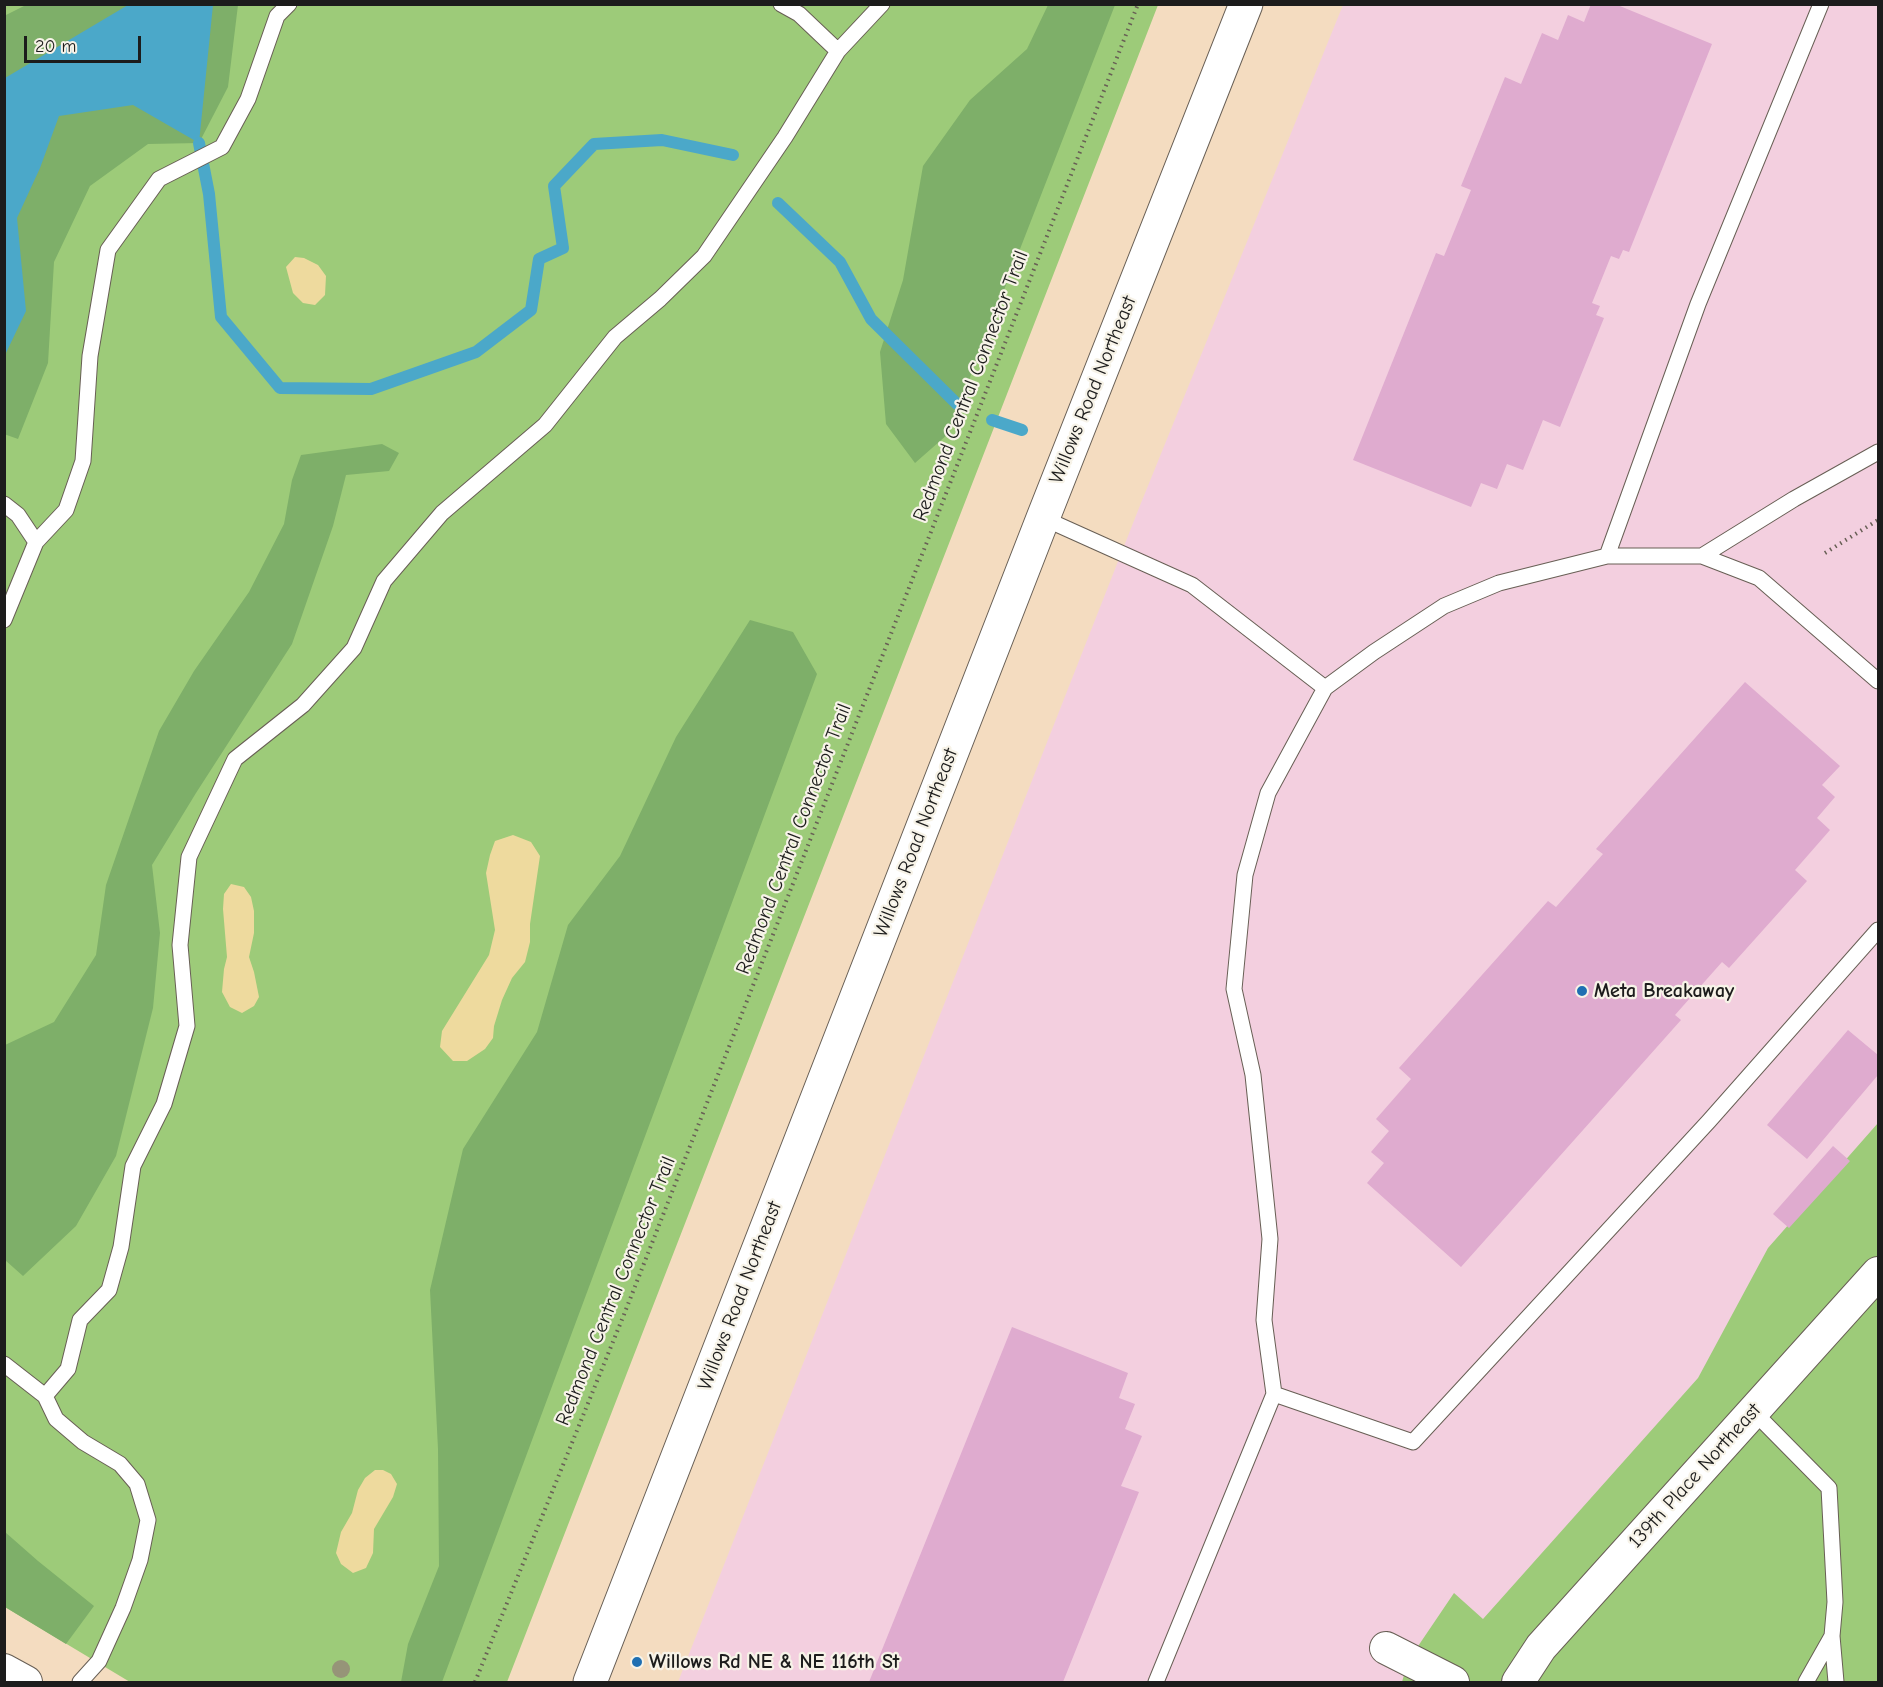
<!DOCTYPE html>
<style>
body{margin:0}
#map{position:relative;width:1883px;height:1687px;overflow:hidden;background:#f4dcc0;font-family:"Comic Neue",sans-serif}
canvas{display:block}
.frame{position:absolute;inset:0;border:6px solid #1c1c1c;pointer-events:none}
.scale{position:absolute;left:24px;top:36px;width:117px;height:27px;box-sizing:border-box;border:3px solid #1c1c1c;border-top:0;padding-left:8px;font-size:18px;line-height:21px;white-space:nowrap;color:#1c1c1c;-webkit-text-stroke:4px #f7f3e8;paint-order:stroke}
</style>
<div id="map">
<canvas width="1883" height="1687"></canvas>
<div class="frame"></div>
<div class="scale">20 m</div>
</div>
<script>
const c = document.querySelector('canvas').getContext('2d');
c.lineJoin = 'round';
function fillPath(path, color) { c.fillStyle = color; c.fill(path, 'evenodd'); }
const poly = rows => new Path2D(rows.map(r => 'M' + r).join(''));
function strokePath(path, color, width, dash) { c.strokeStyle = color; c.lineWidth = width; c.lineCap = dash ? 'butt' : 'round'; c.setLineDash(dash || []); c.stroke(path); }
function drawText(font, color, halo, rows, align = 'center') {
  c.font = font + ' "Comic Neue",sans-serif'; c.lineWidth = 4.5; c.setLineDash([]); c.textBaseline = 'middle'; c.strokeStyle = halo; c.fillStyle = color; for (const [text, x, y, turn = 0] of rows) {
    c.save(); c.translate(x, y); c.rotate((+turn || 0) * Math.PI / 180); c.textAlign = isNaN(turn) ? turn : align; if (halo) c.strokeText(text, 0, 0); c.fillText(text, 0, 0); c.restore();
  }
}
fillPath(poly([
 [1343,5,1878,5,1878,1682,678,1682,1139,508]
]), '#f3cfdf');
fillPath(poly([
 [5,5,1158,5,507,1682,130,1682,5,1607],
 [1878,1123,1878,1682,1402,1682,1408,1661,1454,1593,1483,1619,1698,1378,1768,1248]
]), '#9dcb79');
fillPath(poly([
 [28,4,238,5,228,87,199,143,148,144,90,186,54,262,48,363,18,439,4,434,4,16],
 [1048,5,1115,5,948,434,915,463,886,424,880,352,903,280,923,166,970,100,1027,49],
 [382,444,399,453,389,471,346,475,333,526,292,644,196,793,152,865,160,933,153,1008,116,1156,76,1226,23,1276,5,1260,5,1045,54,1022,96,955,106,885,159,731,194,671,249,592,284,524,292,480,301,455],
 [750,620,793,632,817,674,442,1682,401,1682,408,1644,439,1566,438,1449,430,1290,463,1149,537,1032,568,925,620,856,676,737],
 [5,1532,38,1561,94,1606,66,1644,5,1607]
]), '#7eaf69');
fillPath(poly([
 [295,257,304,258,318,265,326,276,325,295,315,305,303,303,293,293,286,267],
 [513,835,531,842,540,856,530,924,530,942,525,962,512,978,502,1000,494,1026,493,1038,485,1049,467,1061,453,1061,440,1047,442,1031,489,955,495,930,486,873,490,855,495,841],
 [231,884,244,887,251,897,254,911,254,933,249,957,254,972,259,997,254,1006,242,1013,230,1007,222,992,224,969,227,957,223,909,224,894],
 [375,1470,383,1470,391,1474,397,1484,393,1497,374,1529,373,1553,366,1568,353,1573,341,1564,336,1553,341,1532,352,1513,358,1490,365,1478]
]), '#eeda9e');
fillPath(poly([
 [128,5,213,5,199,143,133,105,59,116,40,168,17,218,26,311,5,355,5,78]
]), '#4ba8c9');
strokePath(poly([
 [199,143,209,194,221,317,280,388,371,389,476,352,531,310,539,259,563,248,554,186,594,144,662,140,733,155],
 [778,203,840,262,871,319,957,404],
 [992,420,1022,430]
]), '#4ba8c9', 12);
fillPath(poly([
 [1591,4,1615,4,1712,44,1629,252,1623,250,1619,259,1611,256,1592,303,1600,306,1596,315,1604,318,1560,427,1543,420,1523,470,1507,464,1497,489,1481,483,1471,507,1353,460,1436,253,1444,256,1471,190,1461,186,1505,77,1521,84,1542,33,1558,40,1568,15,1584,22],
 [1745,682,1840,766,1822,785,1835,797,1817,818,1830,830,1795,870,1807,881,1729,968,1722,962,1675,1015,1681,1020,1461,1267,1367,1183,1384,1163,1371,1152,1389,1131,1376,1119,1411,1079,1399,1068,1548,901,1556,907,1603,854,1596,849],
 [1848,1030,1878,1055,1878,1075,1807,1159,1767,1125],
 [1833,1146,1850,1161,1789,1228,1773,1214],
 [1012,1327,1128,1373,1119,1398,1135,1404,1125,1429,1142,1436,1121,1486,1139,1492,1063,1682,869,1682]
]), '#dfabcf');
const lane = poly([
 [781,4,799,14,838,51],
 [4,504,18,515,36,542],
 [1043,518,1192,585,1325,688],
 [1607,556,1698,304,1821,4],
 [1702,556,1759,578,1878,681],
 [4,620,36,542,66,510,83,461,90,356,108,250,159,179,222,147,248,99,277,16,289,4],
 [4,1364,45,1396,56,1419,83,1442,120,1464,137,1484,148,1520,140,1560,123,1608,99,1661,80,1682],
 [1274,1394,1264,1320,1270,1239,1253,1075,1234,989,1245,875,1268,793,1325,688,1374,652,1444,606,1499,583,1607,556,1702,556,1794,499,1878,452],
 [45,1396,68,1369,80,1320,109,1290,121,1247,133,1166,164,1104,187,1026,180,945,189,857,235,759,303,705,354,648,384,581,442,513,545,425,615,337,660,299,704,256,785,137,838,51,882,4],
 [1753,1411,1829,1488,1835,1602,1832,1636,1836,1682],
 [1156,1682,1274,1394,1413,1442,1709,1121,1878,930],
 [1806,1682,1832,1636]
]);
const street = poly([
 [1386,1648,1453,1682],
 [4,1670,26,1682],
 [1518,1682,1541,1647,1878,1273]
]);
const secondary = poly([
 [590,1682,1043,518,1246,4]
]);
strokePath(lane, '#685f55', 17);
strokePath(street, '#685f55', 34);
strokePath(secondary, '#685f55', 35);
strokePath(poly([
 [1825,553,1878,520],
 [475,1682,623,1317,1138,4]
]), '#685f55', 4, [1.5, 4.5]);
strokePath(lane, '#fff', 15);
strokePath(street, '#fff', 32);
strokePath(secondary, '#fff', 33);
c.fillStyle = '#969478';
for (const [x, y] of [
 [341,1669]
]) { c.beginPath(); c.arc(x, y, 9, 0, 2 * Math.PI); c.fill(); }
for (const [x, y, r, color] of [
 [1582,991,6,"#1f6fb2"],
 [637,1662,6,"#1f6fb2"]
]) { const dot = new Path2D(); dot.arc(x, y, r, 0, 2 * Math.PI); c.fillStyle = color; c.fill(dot); strokePath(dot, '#f7f3e8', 2); }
drawText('20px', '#1c1c1c', '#f7f3e8', [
 ["Redmond Central Connector Trail",971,386,-69],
 ["Willows Road Northeast",1093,390,-68],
 ["Redmond Central Connector Trail",794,839,-69],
 ["Willows Road Northeast",916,843,-69],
 ["Redmond Central Connector Trail",616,1291,-68],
 ["Willows Road Northeast",740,1296,-69],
 ["139th Place Northeast",1695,1476,-48]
]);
drawText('bold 20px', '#1c1c1c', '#f7f3e8', [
 ["Meta Breakaway",1594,991],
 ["Willows Rd NE & NE 116th St",649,1662]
], 'left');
</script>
